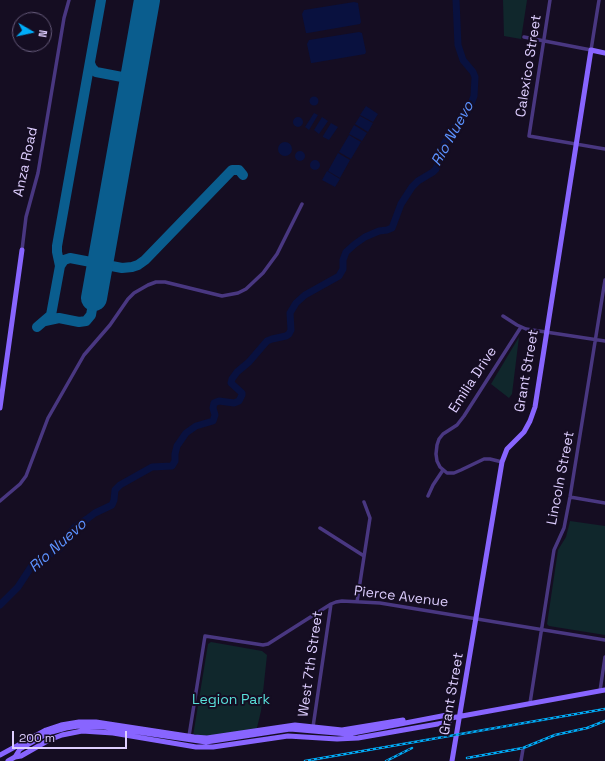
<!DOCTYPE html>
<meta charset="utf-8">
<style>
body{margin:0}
#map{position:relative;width:605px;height:761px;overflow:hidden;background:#150d22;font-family:"Space Grotesk",sans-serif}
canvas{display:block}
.north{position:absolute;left:12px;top:12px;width:40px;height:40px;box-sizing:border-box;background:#150d22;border:1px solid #655a7a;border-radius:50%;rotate:99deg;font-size:11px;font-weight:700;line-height:16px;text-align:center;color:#deceff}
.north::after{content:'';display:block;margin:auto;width:14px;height:18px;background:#00adf9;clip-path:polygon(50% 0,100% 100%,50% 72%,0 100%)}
.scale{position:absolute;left:12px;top:731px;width:115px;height:18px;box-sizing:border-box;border:2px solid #deceff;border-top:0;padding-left:5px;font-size:12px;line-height:14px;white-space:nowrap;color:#deceff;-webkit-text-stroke:3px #150d22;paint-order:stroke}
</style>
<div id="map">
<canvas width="605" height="761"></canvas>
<div class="north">N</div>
<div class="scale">200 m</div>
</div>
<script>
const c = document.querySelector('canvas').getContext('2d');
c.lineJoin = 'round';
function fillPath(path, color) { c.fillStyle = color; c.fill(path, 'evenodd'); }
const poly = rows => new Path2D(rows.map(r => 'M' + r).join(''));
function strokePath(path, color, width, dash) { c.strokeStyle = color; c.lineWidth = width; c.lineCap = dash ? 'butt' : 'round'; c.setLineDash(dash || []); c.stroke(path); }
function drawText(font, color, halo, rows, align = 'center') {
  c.font = font + ' "Space Grotesk",sans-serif'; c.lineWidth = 4; c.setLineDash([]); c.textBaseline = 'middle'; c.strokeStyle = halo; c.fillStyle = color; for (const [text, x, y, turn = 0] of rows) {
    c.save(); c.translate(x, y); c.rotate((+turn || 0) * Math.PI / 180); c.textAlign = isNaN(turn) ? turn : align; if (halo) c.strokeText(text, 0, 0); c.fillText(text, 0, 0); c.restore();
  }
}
fillPath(poly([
 [503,0,527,0,521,39,504,36],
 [519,337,512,394,509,398,491,384],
 [570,521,605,526,605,635,549,626,547,624,558,550,566,537],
 [211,642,262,651,267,655,261,711,256,732,218,739,193,736,208,644]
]), '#10272c');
fillPath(poly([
 [354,2,358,3,361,22,360,24,308,33,306,33,302,14,304,10],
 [359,32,362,33,366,52,365,54,312,63,311,63,307,44,309,40],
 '309.5 101a4.5 4.5 0 1 1 9 0a4.5 4.5 0 1 1-9 0Z',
 [366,106,378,114,373,122,360,115],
 [314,113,318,115,309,130,305,127],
 [360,116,373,123,368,132,355,124],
 '293 122a5 5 0 1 1 10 0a5 5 0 1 1-10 0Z',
 [322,117,328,121,319,134,314,130],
 [331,123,338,127,329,140,323,137,323,136],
 [354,125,367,133,362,141,349,134],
 [349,135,361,142,351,159,339,152],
 '278 149a7 7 0 1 1 14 0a7 7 0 1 1-14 0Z',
 '295 156a5 5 0 1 1 10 0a5 5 0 1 1-10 0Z',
 [338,153,350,160,340,178,328,171],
 '310 165a5 5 0 1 1 10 0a5 5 0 1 1-10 0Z',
 [327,171,340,179,335,187,322,180]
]), '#09113f');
strokePath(poly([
 [0,605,18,587,33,564,59,549,74,528,87,519,95,513,112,505,114,500,115,490,120,485,152,467,172,466,175,461,175,454,177,446,186,433,196,426,213,421,215,415,213,408,214,403,219,401,234,403,239,401,242,395,242,393,231,383,232,379,237,372,249,362,267,341,272,339,286,336,289,334,291,330,290,313,296,303,305,295,339,276,343,269,343,260,346,252,355,244,365,237,379,231,387,230,392,228,401,204,412,187,418,181,433,172,436,169,444,144,455,127,469,109,474,96,475,77,473,72,463,60,458,45,456,0]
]), '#09113f', 7);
strokePath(poly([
 [90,63,92,68,96,72,122,77,127,76,133,71,137,59],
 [122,77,126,81,130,88,130,97],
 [60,266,57,252,57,246,101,0],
 [45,321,59,318,79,322,86,321,91,315,94,298],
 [37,327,51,315,60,266,64,260,70,258,122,268,132,267,138,265,145,260,232,170,239,170,243,175]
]), '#0a5d8e', 10);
strokePath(poly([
 [94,298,147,0]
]), '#0a5d8e', 26);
strokePath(poly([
 [550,0,529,136,605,149],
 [524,37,591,50,599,0],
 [22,250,26,217,38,173,64,18,69,0],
 [503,316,517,325,526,329,605,341],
 [502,462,490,459,484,459,461,470,454,473,447,473,440,467,437,461,436,454,437,445,439,439,443,434,457,425,464,416,521,327],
 [428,496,433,485,443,470],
 [570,497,605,503],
 [0,501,20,484,26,476,48,418,84,355,110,325,128,299,134,293,148,285,156,282,165,282,222,296,238,293,246,289,263,273,277,254,302,204],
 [320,528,364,556],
 [357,602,370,518,364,502],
 [600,691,605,657],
 [530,703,554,550,564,528,570,497,605,280],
 [313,727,331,604],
 [189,736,205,636,263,645,268,644,331,604,336,602,342,601,380,603,605,640],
 [521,761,523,749]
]), '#493781', 3.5);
strokePath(poly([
 [0,408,22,250],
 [0,755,46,730,61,725,79,722,96,722,194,737,207,738,295,725,342,730,403,720],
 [15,757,21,756,49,740,62,735,82,731,113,733,196,747,213,747,288,736,337,739,358,738,449,722,451,718],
 [8,761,15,757,20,749,48,733,66,728,78,726,104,727,206,742,290,729,348,734,447,715,451,718,605,690],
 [452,761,502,462,507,449,524,432,530,421,535,407,591,50,605,53]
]), '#8865ff', 5);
const rail = poly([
 [467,758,523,748,555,735,587,728,605,721],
 [305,761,605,709],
 [386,761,412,748]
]);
strokePath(rail, '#00adf9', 2.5);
strokePath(rail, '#150d22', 1, [3]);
drawText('14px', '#deceff', '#150d22', [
 ["Calexico Street",529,66,-81],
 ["Anza Road",26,162,-78],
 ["Grant Street",527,371,-80],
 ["Emilia Drive",473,380,-57],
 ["Lincoln Street",561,478,-79],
 ["Pierce Avenue",401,597,7],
 ["West 7th Street",311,664,-82],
 ["Grant Street",452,694,-80]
]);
drawText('14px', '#59e0da', '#150d22', [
 ["Legion Park",231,700]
]);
drawText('italic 15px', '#5c92ff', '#150d22', [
 ["Río Nuevo",453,134,-61],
 ["Río Nuevo",58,546,-42]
]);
</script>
